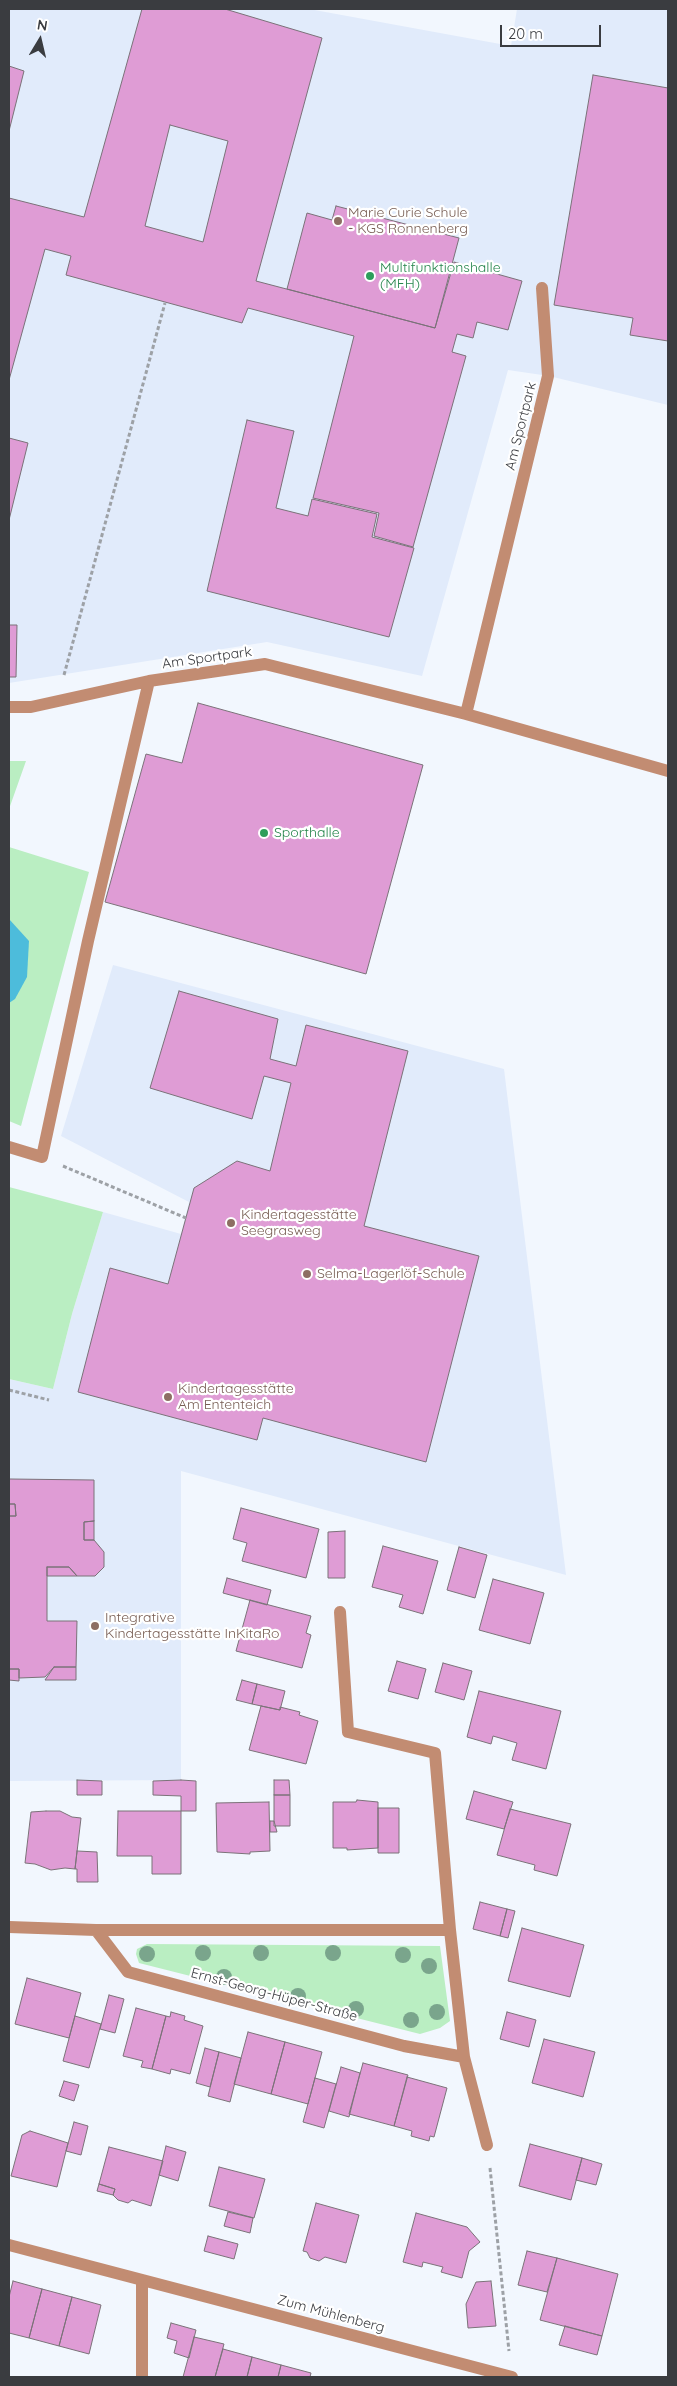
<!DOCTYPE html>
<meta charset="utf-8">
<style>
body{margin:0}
#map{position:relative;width:677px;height:2386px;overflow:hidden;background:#f2f7fe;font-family:Quicksand,sans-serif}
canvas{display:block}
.frame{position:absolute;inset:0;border:10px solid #3a3c40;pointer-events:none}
.north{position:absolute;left:15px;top:15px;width:50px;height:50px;-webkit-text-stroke:4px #fff;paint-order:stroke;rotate:9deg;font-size:14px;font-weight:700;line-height:20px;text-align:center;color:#3a3c40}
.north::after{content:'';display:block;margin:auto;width:18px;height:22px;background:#3a3c40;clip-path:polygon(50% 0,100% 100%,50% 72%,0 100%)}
.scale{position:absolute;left:500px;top:25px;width:101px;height:22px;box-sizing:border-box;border:2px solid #3a3c40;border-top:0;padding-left:6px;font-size:15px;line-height:18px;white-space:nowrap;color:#3a3c40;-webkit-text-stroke:4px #fff;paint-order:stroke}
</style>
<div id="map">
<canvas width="677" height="2386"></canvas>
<div class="frame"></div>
<div class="north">N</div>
<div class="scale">20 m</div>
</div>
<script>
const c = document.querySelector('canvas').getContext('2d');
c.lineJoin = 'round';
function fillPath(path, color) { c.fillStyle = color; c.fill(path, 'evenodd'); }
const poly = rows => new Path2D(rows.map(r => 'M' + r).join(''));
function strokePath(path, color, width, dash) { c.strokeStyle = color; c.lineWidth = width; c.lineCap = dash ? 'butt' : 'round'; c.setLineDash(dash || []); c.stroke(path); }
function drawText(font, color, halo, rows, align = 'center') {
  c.font = font + ' Quicksand,sans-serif'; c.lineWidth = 4.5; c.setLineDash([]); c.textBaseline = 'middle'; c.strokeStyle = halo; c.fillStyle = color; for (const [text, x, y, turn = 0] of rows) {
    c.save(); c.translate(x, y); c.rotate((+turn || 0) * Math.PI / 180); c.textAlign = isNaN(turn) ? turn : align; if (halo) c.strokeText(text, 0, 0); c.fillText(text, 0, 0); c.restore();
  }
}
fillPath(poly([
 [9,9,309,9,511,46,517,9,668,9,668,405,549,376,508,370,422,676,267,642,9,683],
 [113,965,504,1069,566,1575,181,1471,181,1780,9,1781,9,1379,53,1389,72,1314,103,1212,181,1234,189,1202,61,1136]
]), '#e1ebfb');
fillPath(poly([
 [9,761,26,761,9,809],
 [9,847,89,872,21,1126,9,1121],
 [9,1187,103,1212,72,1314,53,1389,9,1379],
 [147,1944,440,1946,450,2021,440,2028,420,2034,139,1963,136,1954,137,1949]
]), '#baeec2');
fillPath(poly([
 [9,919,29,941,27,977,15,999,9,1003]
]), '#4dbcdb');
const building = poly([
 [142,9,225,9,322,38,256,281,435,328,454,262,522,281,508,330,477,322,473,338,457,334,452,352,466,356,413,547,374,536,379,513,313,498,354,336,248,308,242,323,66,275,71,256,45,249,9,380,9,198,84,217,142,9],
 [170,125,228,141,203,242,145,226,170,125],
 [9,66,24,71,9,131,9,66],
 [593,75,668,88,668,341,630,335,633,318,554,305,593,75],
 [336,206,459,238,435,328,287,289,307,213,332,220,336,206],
 [247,420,294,431,276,508,308,516,312,499,377,514,372,537,414,548,389,637,207,591,247,420],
 [9,438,28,443,9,520,9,438],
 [9,625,17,625,16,677,9,677,9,625],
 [198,703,423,765,366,974,105,902,146,754,182,763,198,703],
 [179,991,278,1019,270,1059,296,1066,306,1025,408,1051,364,1226,479,1256,426,1462,263,1418,257,1440,78,1392,110,1268,168,1284,194,1188,237,1161,270,1171,291,1083,264,1076,252,1119,150,1088,179,991],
 [9,1479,94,1480,94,1521,84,1522,84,1540,94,1540,104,1552,104,1567,95,1576,77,1576,69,1567,47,1567,47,1621,77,1621,76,1667,54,1667,45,1677,19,1678,19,1669,9,1669,9,1516,16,1516,15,1504,9,1504,9,1479],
 [9,1504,15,1504,16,1516,9,1516,9,1504],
 [241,1508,319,1529,306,1578,242,1561,247,1543,233,1539,241,1508],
 [94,1521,94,1540,84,1540,84,1522,94,1521],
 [345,1531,345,1578,328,1578,328,1532,345,1531],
 [383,1546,438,1561,423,1614,399,1607,403,1595,372,1587,383,1546],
 [459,1547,487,1555,475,1598,447,1590,459,1547],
 [47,1567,69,1567,77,1576,47,1576,47,1567],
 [227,1578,271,1590,267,1605,223,1593,227,1578],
 [493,1579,544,1593,530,1644,479,1630,493,1579],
 [250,1600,311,1616,306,1633,311,1635,302,1668,236,1651,250,1600],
 [397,1661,426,1669,418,1699,388,1691,397,1661],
 [443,1663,472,1671,464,1700,435,1692,443,1663],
 [54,1667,76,1667,76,1680,45,1680,54,1667],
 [9,1669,19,1669,19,1681,9,1680,9,1669],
 [242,1680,257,1684,252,1704,236,1700,242,1680],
 [257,1684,285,1691,280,1710,252,1704,257,1684],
 [479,1691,561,1711,546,1769,512,1760,517,1743,493,1736,491,1744,467,1737,479,1691],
 [261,1706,280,1710,280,1707,300,1712,299,1715,318,1721,306,1764,249,1750,261,1706],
 [77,1780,102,1781,102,1795,77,1795,77,1780],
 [181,1780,196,1781,196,1811,181,1811,181,1796,153,1795,153,1781,181,1780],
 [274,1780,289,1780,290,1795,274,1795,274,1780],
 [474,1791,513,1802,504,1829,466,1819,474,1791],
 [274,1795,290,1795,290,1826,274,1826,274,1795],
 [357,1800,378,1802,378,1848,347,1850,347,1848,333,1848,333,1802,356,1802,357,1800],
 [269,1802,270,1851,250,1852,250,1854,217,1852,216,1803,269,1802],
 [378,1808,399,1808,399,1853,378,1853,378,1808],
 [510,1809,571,1824,557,1876,534,1870,535,1865,497,1855,510,1809],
 [46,1811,60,1811,72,1817,81,1818,75,1869,65,1868,51,1870,35,1864,25,1863,31,1812,46,1811],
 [118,1811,181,1811,181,1874,152,1874,152,1856,117,1856,118,1811],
 [270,1821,274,1821,277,1832,270,1832,270,1821],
 [77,1851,97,1852,98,1882,77,1882,77,1869,75,1869,77,1851],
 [480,1902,507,1909,500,1936,473,1929,480,1902],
 [507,1909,515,1911,508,1938,500,1936,507,1909],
 [522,1928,584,1945,570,1997,508,1981,522,1928],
 [27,1978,81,1993,69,2038,15,2024,27,1978],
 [109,1995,124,1999,115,2033,100,2029,109,1995],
 [136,2008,166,2016,152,2069,141,2067,143,2061,123,2056,136,2008],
 [171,2012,185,2016,184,2020,203,2026,190,2074,171,2069,170,2074,152,2069,166,2016,170,2017,171,2012],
 [507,2012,536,2020,529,2047,500,2039,507,2012],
 [75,2016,101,2024,89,2068,63,2061,75,2016],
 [248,2032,285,2042,271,2094,234,2084,248,2032],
 [544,2039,595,2052,583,2097,532,2083,544,2039],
 [285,2042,322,2052,308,2104,271,2094,285,2042],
 [205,2048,219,2052,210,2087,196,2083,205,2048],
 [219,2052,241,2058,230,2102,208,2096,219,2052],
 [363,2063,408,2075,394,2126,349,2114,363,2063],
 [341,2067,360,2073,349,2117,329,2111,341,2067],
 [407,2077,447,2088,434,2137,430,2136,429,2141,411,2136,412,2131,394,2126,407,2077],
 [315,2078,336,2084,324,2128,303,2122,315,2078],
 [64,2081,79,2085,74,2101,59,2096,64,2081],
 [74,2122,88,2126,81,2155,66,2151,74,2122],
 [30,2131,68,2143,57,2187,11,2176,22,2135,30,2131],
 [530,2144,582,2158,571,2200,519,2186,530,2144],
 [166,2146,186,2152,178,2181,159,2175,166,2146],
 [109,2147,163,2161,151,2206,132,2200,128,2203,118,2200,113,2195,115,2189,99,2184,109,2147],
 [582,2158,602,2164,596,2185,576,2180,582,2158],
 [219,2167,265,2179,254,2218,209,2206,219,2167],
 [99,2184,115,2189,113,2195,97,2191,99,2184],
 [316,2203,359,2215,346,2263,325,2257,319,2261,310,2258,307,2252,303,2251,316,2203],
 [228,2212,253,2218,250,2233,224,2226,228,2212],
 [416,2213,467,2227,480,2242,469,2251,462,2278,441,2272,443,2267,423,2262,422,2267,403,2262,416,2213],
 [208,2236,238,2244,234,2259,204,2251,208,2236],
 [527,2251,557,2258,547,2292,518,2285,527,2251],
 [557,2258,618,2274,602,2336,540,2320,557,2258],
 [13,2281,42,2289,29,2338,9,2333,9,2297,13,2281],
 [491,2281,496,2326,468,2328,466,2304,476,2282,491,2281],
 [42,2289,72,2297,59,2346,29,2338,42,2289],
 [72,2297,101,2305,89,2354,59,2346,72,2297],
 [171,2323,196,2330,189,2358,174,2353,177,2341,167,2338,171,2323],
 [565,2326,602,2336,597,2355,559,2345,565,2326],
 [194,2337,224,2344,215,2377,183,2377,194,2337],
 [223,2349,252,2357,247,2377,215,2377,223,2349],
 [252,2357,281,2365,278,2377,247,2377,252,2357],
 [281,2365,311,2373,310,2377,278,2377,281,2365]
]);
fillPath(building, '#df9cd5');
strokePath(building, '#7b7279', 1);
strokePath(poly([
 [64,675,165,303],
 [63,1166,186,1218],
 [9,1390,49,1400],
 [490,2168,509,2351]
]), '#9da1a6', 3, [4, 2.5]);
strokePath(poly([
 [9,707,31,707,149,681,265,664,466,714,668,771],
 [466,714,548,376,542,288],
 [9,1147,42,1157,88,941,149,681],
 [340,1612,348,1732,435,1753,450,1930],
 [9,1927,96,1930,450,1930,464,2057,404,2046,128,1972,96,1930],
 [464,2057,487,2145],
 [9,2245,512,2377],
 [142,2280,142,2377]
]), '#c28c72', 12);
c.fillStyle = '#7aa58c';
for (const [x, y] of [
 [203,1953],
 [261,1953],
 [333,1953],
 [147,1954],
 [403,1955],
 [429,1966],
 [224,1977],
 [298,1996],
 [356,2009],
 [437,2012],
 [411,2020]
]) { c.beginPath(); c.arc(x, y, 8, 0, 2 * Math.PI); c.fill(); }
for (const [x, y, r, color] of [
 [338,221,5,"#8d6e63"],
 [370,276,5,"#2e9e5b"],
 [264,833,5,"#2e9e5b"],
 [231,1223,5,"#8d6e63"],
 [307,1274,5,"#8d6e63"],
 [168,1397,5,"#8d6e63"],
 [95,1626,5,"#8d6e63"]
]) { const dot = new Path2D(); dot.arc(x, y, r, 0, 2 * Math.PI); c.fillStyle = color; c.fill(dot); strokePath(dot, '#fff', 2); }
drawText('14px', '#785e54', '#fff', [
 ["Marie Curie Schule",348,213],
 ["- KGS Ronnenberg",348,229],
 ["Kindertagesstätte",241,1215],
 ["Seegrasweg",241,1231],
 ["Selma-Lagerlöf-Schule",317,1274],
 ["Kindertagesstätte",178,1389],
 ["Am Ententeich",178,1405],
 ["Integrative",105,1618],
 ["Kindertagesstätte InKitaRo",105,1634]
], 'left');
drawText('14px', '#27864d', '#fff', [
 ["Multifunktionshalle",380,268],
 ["(MFH)",380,284],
 ["Sporthalle",274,833]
], 'left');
drawText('14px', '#3a3c40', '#fff', [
 ["Am Sportpark",521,426,-76],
 ["Am Sportpark",207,658,-8],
 ["Ernst-Georg-Hüper-Straße",274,1995,15],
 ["Zum Mühlenberg",331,2314,15]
]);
</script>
